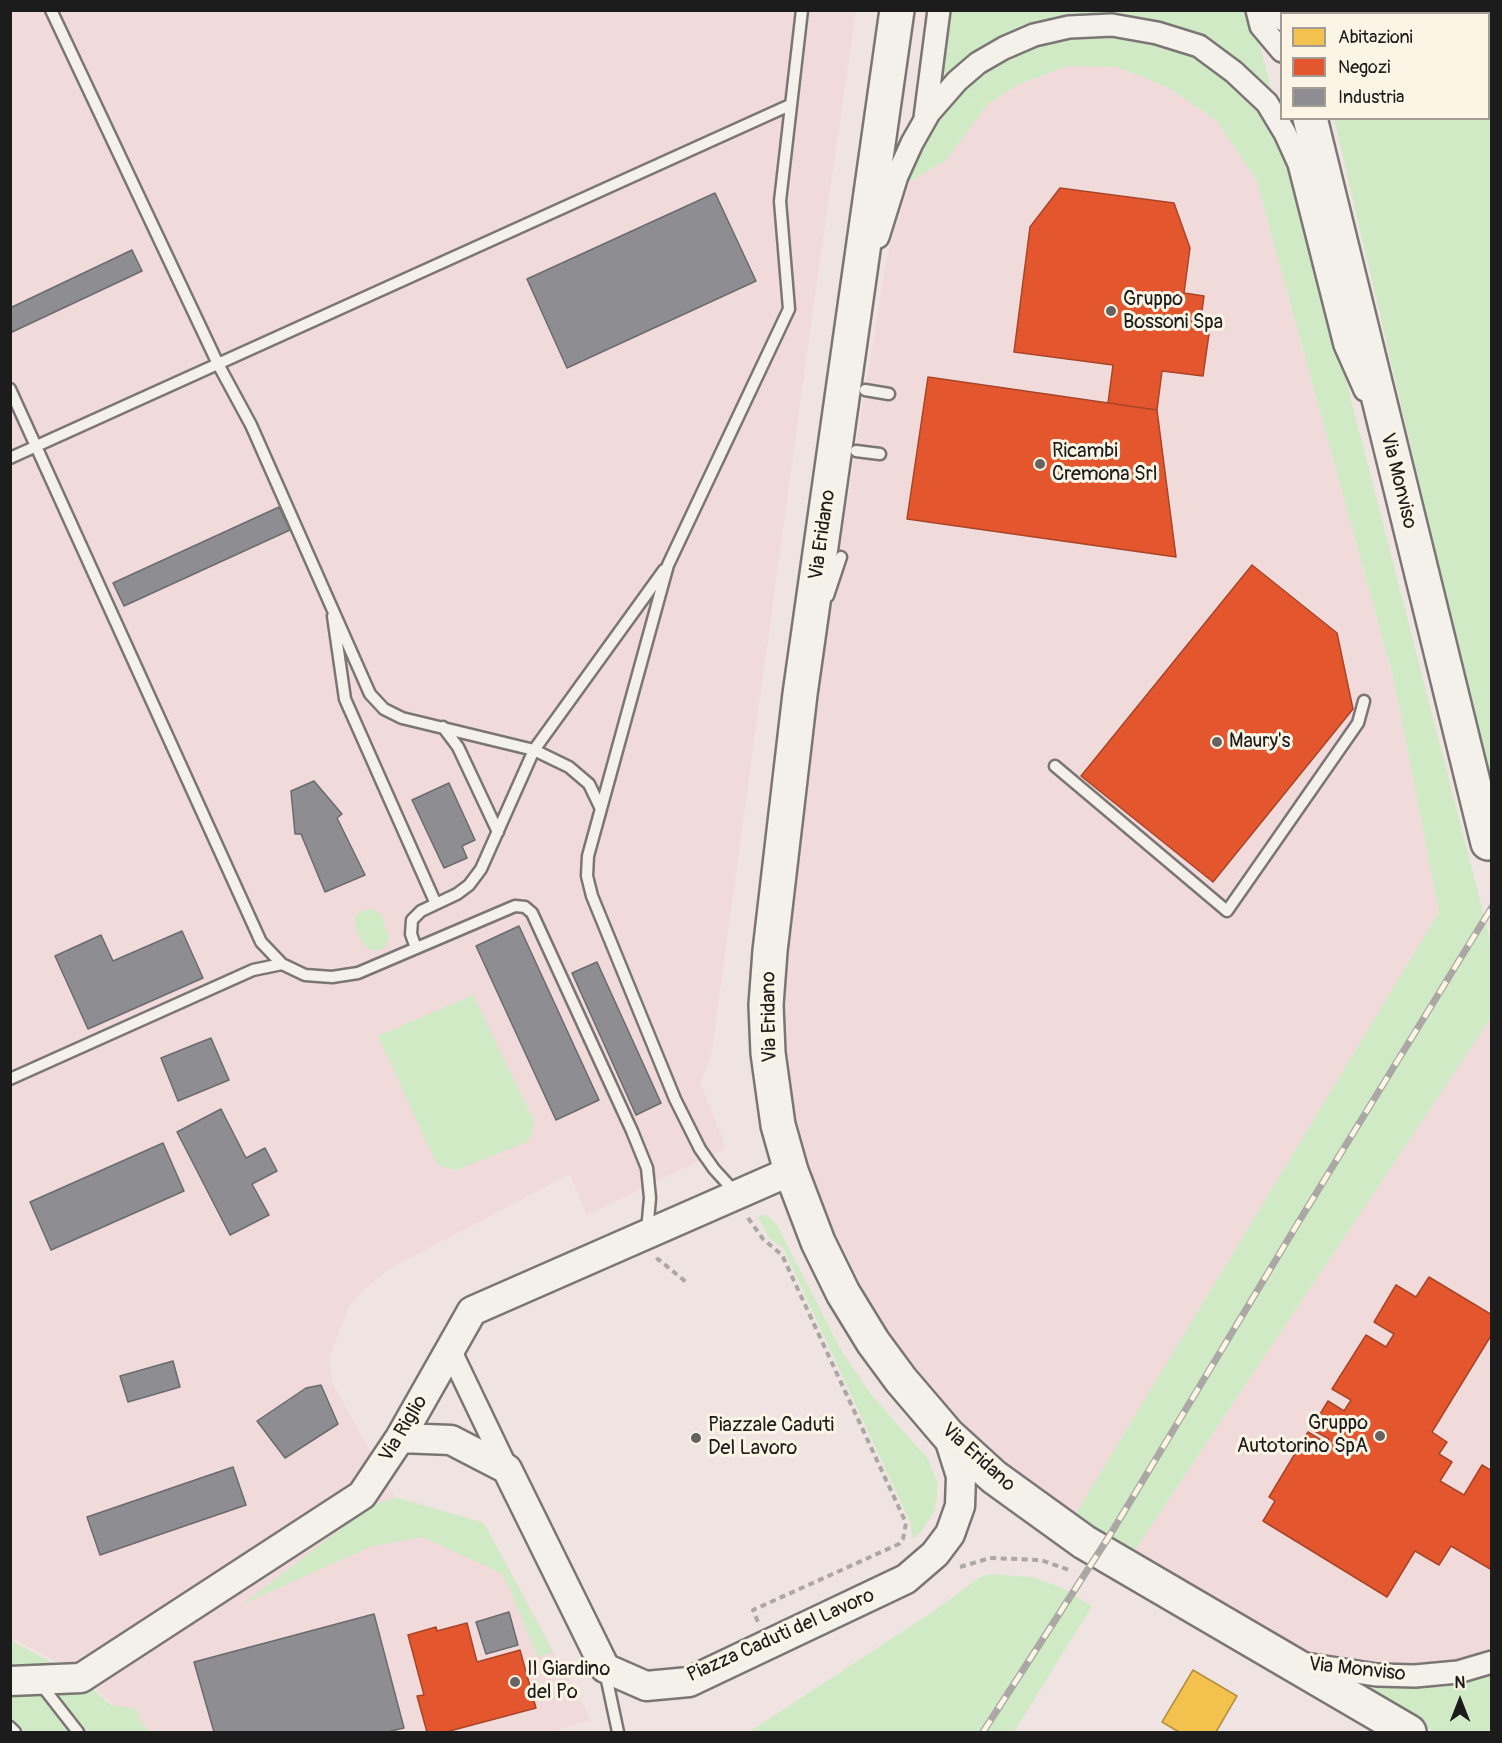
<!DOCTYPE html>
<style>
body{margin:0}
#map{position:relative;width:1502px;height:1743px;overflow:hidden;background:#efe4e1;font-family:Pangolin,sans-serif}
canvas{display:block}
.frame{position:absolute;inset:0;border:12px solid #1c1c1c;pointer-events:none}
.legend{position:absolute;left:1280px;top:12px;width:210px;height:108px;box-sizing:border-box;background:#fcf5e5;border:2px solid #a29e95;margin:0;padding:8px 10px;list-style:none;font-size:18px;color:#1c1c1c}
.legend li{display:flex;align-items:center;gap:12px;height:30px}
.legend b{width:30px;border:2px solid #a29e95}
.north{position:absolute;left:1430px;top:1671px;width:60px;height:60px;-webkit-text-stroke:4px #fcf5e5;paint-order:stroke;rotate:0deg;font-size:16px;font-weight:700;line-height:24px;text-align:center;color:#1c1c1c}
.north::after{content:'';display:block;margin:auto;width:21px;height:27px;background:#1c1c1c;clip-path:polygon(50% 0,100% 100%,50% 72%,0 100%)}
</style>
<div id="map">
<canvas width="1502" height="1743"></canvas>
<div class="frame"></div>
<ul class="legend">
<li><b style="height:16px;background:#f2c14e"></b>Abitazioni</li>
<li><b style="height:16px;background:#e4572e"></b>Negozi</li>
<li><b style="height:16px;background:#8d8d92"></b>Industria</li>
</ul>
<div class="north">N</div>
</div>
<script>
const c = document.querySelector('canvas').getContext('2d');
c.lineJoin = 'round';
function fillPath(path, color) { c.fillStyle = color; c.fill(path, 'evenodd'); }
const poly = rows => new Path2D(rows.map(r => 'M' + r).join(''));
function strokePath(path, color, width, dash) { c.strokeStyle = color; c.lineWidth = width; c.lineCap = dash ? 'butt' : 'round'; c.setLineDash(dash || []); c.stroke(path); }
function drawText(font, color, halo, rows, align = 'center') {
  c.font = font + ' Pangolin,sans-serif'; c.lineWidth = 6; c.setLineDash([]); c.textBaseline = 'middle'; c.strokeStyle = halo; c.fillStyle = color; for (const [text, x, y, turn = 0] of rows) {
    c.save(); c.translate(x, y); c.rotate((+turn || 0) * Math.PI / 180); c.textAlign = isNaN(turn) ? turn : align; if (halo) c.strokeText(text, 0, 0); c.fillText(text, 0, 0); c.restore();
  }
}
fillPath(poly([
 [10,11,856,11,818,273,711,1057,700,1082,726,1148,587,1215,570,1174,389,1269,360,1293,349,1307,329,1358,332,1382,395,1497,484,1523,591,1720,553,1732,143,1732,81,1675,11,1637],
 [1067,66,1117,66,1167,87,1216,120,1256,179,1393,677,1439,912,1073,1518,1019,1482,950,1408,893,1338,862,1286,832,1226,812,1173,797,1118,776,1008,827,629,886,261,907,183,946,160,988,104,1018,85],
 [1491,1018,1491,1657,1386,1680,1239,1639,1121,1571]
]), '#f0dada');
fillPath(poly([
 [938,11,1251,11,1491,943,1491,1018,1121,1571,1073,1518,1439,912,1393,677,1256,179,1216,120,1167,87,1117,67,1067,66,1018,85,988,104,946,160,907,183],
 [1309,11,1491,11,1491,788,1334,119,1488,118,1488,14,1309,14],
 [373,909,382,916,389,938,385,947,377,951,369,949,361,940,355,927,355,917,362,911],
 [473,995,534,1121,532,1134,527,1142,456,1170,443,1167,436,1163,378,1036],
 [761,1215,766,1215,777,1225,841,1350,870,1393,928,1459,937,1482,937,1495,935,1510,921,1532,912,1539,911,1524,786,1254,783,1248,769,1238,758,1216],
 [395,1497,484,1523,553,1652,538,1657,503,1574,423,1537,370,1547,243,1604,369,1507],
 [991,1574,1031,1577,1063,1588,1092,1606,1014,1732,749,1732,937,1609,980,1577],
 [10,1640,81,1678,111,1705,137,1709,141,1723,150,1732,11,1732],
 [1491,1675,1491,1732,1434,1732,1359,1686,1444,1687]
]), '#d1eac6');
const homes = poly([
 [1193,1670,1237,1696,1216,1732,1179,1732,1162,1722,1193,1670]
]);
fillPath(homes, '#f2c14e');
strokePath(homes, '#b2903f', 1.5);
const shops = poly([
 [1060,188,1174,203,1190,248,1184,293,1204,296,1200,326,1210,327,1203,376,1162,371,1157,410,1108,403,1113,365,1014,352,1030,227,1060,188],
 [928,377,1157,410,1176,557,907,519,928,377],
 [1252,565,1337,633,1353,709,1213,882,1081,776,1252,565],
 [1429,1277,1492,1315,1492,1334,1432,1432,1447,1442,1439,1454,1452,1462,1440,1481,1464,1495,1482,1465,1492,1471,1492,1570,1451,1546,1439,1565,1415,1551,1387,1597,1263,1521,1275,1501,1269,1497,1308,1432,1326,1443,1329,1439,1311,1429,1328,1401,1344,1411,1351,1400,1332,1389,1366,1335,1386,1347,1394,1334,1374,1322,1396,1285,1416,1297,1429,1277],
 [467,1623,477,1662,520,1650,536,1708,446,1732,427,1732,417,1696,424,1695,408,1635,436,1627,437,1631,467,1623]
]);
fillPath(shops, '#e4572e');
strokePath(shops, '#a84529', 1.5);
const industry = poly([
 [715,193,756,281,567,368,527,279,715,193],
 [132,250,142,271,10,333,10,308,132,250],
 [279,507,290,530,124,606,113,583,279,507],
 [314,781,342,814,337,818,365,875,325,892,301,834,295,834,291,791,314,781],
 [449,783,475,840,462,846,467,858,444,868,412,800,449,783],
 [519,926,599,1100,556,1120,476,946,519,926],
 [182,931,203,978,88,1029,55,956,101,935,113,961,182,931],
 [597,962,661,1103,636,1115,572,973,597,962],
 [211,1038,229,1080,178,1101,161,1058,211,1038],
 [221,1109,246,1158,265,1148,277,1171,252,1184,269,1215,230,1235,177,1132,221,1109],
 [163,1143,184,1191,51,1250,30,1202,163,1143],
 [173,1361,180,1387,128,1402,120,1376,173,1361],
 [321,1385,338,1424,285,1458,257,1421,306,1388,321,1385],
 [233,1467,246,1505,100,1555,87,1517,233,1467],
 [509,1612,518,1645,486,1654,476,1622,509,1612],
 [374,1614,404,1728,387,1732,214,1732,194,1662,374,1614]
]);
fillPath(industry, '#8d8d92');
strokePath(industry, '#6b6b6f', 1.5);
const lane = poly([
 [51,10,218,364,251,425,370,694,384,709,402,718,534,750,569,767,589,784,601,809],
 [10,389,261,942,282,964,305,975,332,977,358,973,515,906,525,907,532,913,632,1131,647,1168,650,1198,647,1231],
 [865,390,889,394],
 [856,451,880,454],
 [10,458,790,105],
 [828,596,841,557],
 [333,616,345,699,436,904],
 [443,727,458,747,498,832],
 [1055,766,1227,911,1358,723,1364,701],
 [416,948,411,934,412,920,421,911,457,894,469,885,481,869,534,750,664,570],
 [10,1079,253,970,282,964],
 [735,1192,714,1169,700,1149,675,1099,592,896,587,876,588,856,668,565,789,309,780,201,802,10],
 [605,1671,618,1732],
 [39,1682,78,1732],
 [10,1727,15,1732]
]);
const street = poly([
 [1257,10,1261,26,1282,51],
 [925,118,939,10],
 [878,237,897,176,912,143,929,113,957,81,978,63,1004,48,1034,35,1069,27,1112,25,1157,33,1199,46,1234,72,1267,103,1285,133,1299,164,1345,345,1365,390],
 [450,1350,507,1469],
 [1305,1664,1377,1675,1415,1676,1458,1672,1492,1662]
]);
const secondary = poly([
 [400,1438,451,1440,507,1469,605,1668,646,1686,689,1682,906,1579,935,1554,950,1534,960,1506,961,1476,948,1435],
 [10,1681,81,1678,362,1495,400,1438,472,1311,791,1171]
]);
const primary = poly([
 [897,10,800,694,770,951,766,1005,768,1053,778,1125,791,1171,818,1242,843,1293,873,1342,901,1380,948,1435,994,1477,1084,1542,1409,1732],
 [1284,10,1285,14],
 [1310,118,1488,843]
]);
strokePath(lane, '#7b7675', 15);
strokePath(street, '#7b7675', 26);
strokePath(secondary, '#7b7675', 33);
strokePath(primary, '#7b7675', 38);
strokePath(poly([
 [748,1218,763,1239,782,1255,906,1523,903,1539,899,1544,753,1610,758,1622],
 [656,1260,658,1259,686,1282],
 [960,1567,990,1558,1041,1560,1072,1571]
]), '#aaa7a4', 4, [6, 4.5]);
strokePath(lane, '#f4f0ea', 10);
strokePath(street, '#f4f0ea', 21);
strokePath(secondary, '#f4f0ea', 28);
strokePath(primary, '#f4f0ea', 33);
const rail = poly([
 [983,1732,1110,1535,1301,1218,1492,907]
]);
strokePath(rail, '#aaa7a4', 7);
strokePath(rail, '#fcf5e5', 4.5, [14]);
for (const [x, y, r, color] of [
 [1111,311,6,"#666261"],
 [1040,464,6,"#666261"],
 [1217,742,6,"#666261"],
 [1380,1436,6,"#666261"],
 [696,1438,6,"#666261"],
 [515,1682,6,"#666261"]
]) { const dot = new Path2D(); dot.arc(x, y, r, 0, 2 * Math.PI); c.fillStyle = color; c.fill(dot); strokePath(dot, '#fcf5e5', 2); }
drawText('20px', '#1c1c1c', '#fcf5e5', [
 ["Gruppo",1123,300],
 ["Bossoni Spa",1123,323],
 ["Ricambi",1052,452],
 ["Cremona Srl",1052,475],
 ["Maury's",1229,742],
 ["Gruppo",1368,1424,"right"],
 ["Autotorino SpA",1368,1447,"right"],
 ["Piazzale Caduti",708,1426],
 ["Del Lavoro",708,1449],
 ["Il Giardino",527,1670],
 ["del Po",527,1693]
], 'left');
drawText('20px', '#1c1c1c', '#fcf5e5', [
 ["Via Monviso",1398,481,76],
 ["Via Eridano",823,535,-82],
 ["Via Eridano",770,1017,-91],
 ["Via Riglio",404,1429,-59],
 ["Via Eridano",978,1458,42],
 ["Piazza Caduti del Lavoro",781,1636,-24],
 ["Via Monviso",1357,1670,6]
]);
</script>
